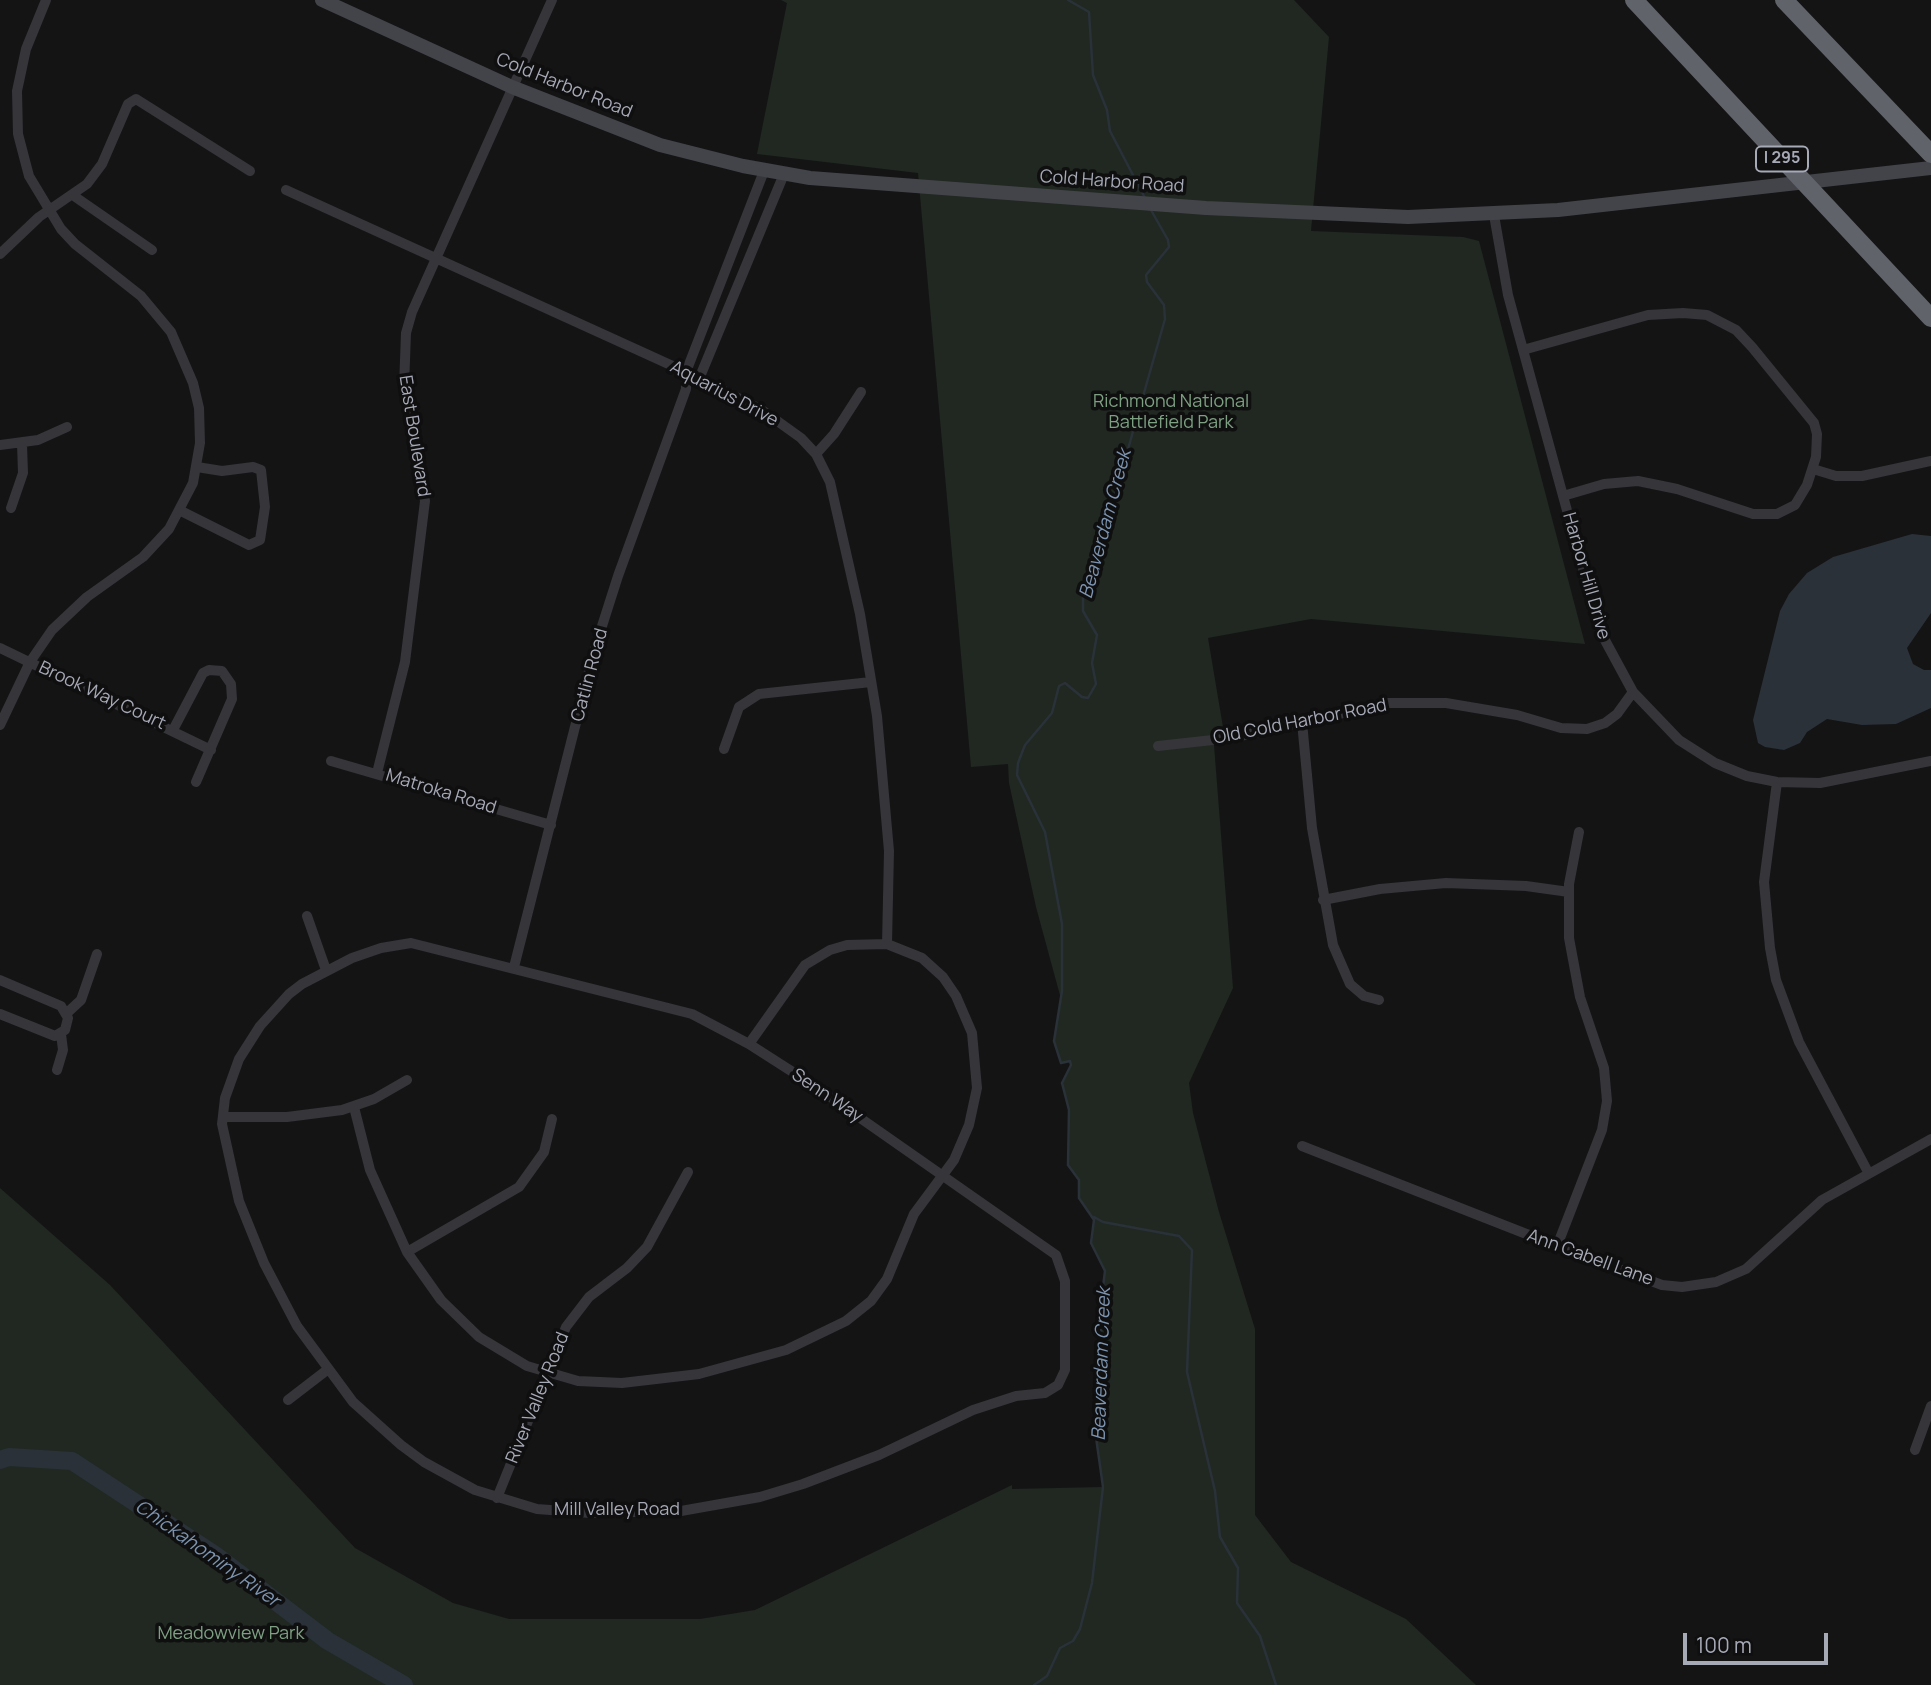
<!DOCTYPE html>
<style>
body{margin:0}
#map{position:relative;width:1931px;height:1685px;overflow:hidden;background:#141415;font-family:Manrope,sans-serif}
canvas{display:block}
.scale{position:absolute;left:1683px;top:1633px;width:145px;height:32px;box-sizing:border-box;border:4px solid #a6a9b6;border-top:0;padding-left:9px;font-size:21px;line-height:24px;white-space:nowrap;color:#a6a9b6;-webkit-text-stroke:5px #0f0f10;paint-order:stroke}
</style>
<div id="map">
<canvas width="1931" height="1685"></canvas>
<div class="scale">100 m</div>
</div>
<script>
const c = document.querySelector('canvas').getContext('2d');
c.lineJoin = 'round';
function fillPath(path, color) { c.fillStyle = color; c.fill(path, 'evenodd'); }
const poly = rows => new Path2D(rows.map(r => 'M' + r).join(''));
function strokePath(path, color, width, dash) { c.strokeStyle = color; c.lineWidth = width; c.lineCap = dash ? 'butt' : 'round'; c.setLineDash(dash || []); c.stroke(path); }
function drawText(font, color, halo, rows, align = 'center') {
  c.font = font + ' Manrope,sans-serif'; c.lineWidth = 7; c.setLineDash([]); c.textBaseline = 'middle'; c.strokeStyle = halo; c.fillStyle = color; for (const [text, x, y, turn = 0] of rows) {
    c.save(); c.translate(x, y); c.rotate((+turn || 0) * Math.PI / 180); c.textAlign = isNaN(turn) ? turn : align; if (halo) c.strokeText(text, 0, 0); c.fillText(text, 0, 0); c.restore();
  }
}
fillPath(poly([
 [781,0,1294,0,1329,37,1311,231,1463,237,1479,241,1585,644,1311,619,1208,638,1224,733,1214,745,1233,988,1189,1083,1193,1113,1219,1212,1255,1329,1255,1515,1291,1562,1406,1619,1476,1685,0,1685,0,1188,110,1285,355,1548,453,1603,509,1619,700,1619,755,1610,1012,1485,1012,1489,1103,1487,1095,1430,1103,1392,1099,1339,1106,1310,1102,1295,1105,1271,1091,1243,1094,1220,1080,1198,1079,1180,1068,1165,1069,1110,1062,1083,1071,1065,1069,1061,1061,1063,1054,1041,1061,999,1036,907,1009,783,1008,764,971,767,918,173,757,154,787,3]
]), '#202821');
fillPath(poly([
 [1912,534,1931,536,1931,613,1907,648,1913,664,1924,670,1931,670,1931,708,1896,724,1862,725,1827,719,1807,732,1800,743,1784,750,1765,747,1758,743,1753,720,1780,611,1789,594,1807,573,1833,557]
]), '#2a3139');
strokePath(poly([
 [1068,0,1089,12,1093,75,1107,110,1110,131,1145,198],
 [1094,1217,1103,1222,1179,1236,1192,1250,1187,1372,1215,1491,1220,1537,1238,1568,1237,1603,1260,1636,1276,1685],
 [1034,1685,1047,1676,1060,1648,1073,1641,1080,1629,1092,1583,1103,1487,1095,1430,1103,1392,1099,1339,1106,1310,1102,1295,1105,1271,1091,1243,1094,1220,1079,1198,1079,1180,1068,1165,1069,1110,1062,1083,1071,1065,1070,1061,1061,1063,1054,1041,1062,991,1062,924,1045,832,1017,775,1018,763,1025,745,1052,713,1059,686,1065,683,1082,697,1088,698,1096,684,1092,663,1097,635,1083,611,1083,596,1092,576,1165,319,1164,305,1147,282,1146,275,1169,247,1168,240,1151,210]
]), '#2a3139', 2.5);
strokePath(poly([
 [0,1460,9,1457,72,1461,215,1555,328,1641,404,1685]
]), '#2a3139', 18);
strokePath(poly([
 [286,190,686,372,762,410,801,438,816,454,830,482,860,614,877,716,889,851,887,944],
 [74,196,152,250],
 [1494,215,1508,295,1600,631,1633,692,1679,740,1715,763,1747,776,1777,782,1820,783,1931,761],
 [0,254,39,217,87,184,102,164,128,104,136,99,250,171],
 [1523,350,1648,315,1683,313,1707,315,1736,330,1752,347,1814,423,1817,434,1816,457,1807,485,1795,505,1777,514,1753,514,1677,489,1638,481,1604,484,1563,496],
 [695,382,699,379,784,174],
 [0,445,38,440,67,427],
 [816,454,834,434,861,392],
 [1813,469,1836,476,1862,476,1931,461],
 [11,508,23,473,22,444],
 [181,511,249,545,260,540,265,507,261,470,253,467,222,471,197,467],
 [0,648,211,750],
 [1302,722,1312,828,1333,945,1350,984,1364,996,1379,1000],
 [0,725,30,662,52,630,87,597,143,557,169,529,193,483,200,443,199,408,193,383,171,332,141,296,75,244,61,229,29,176,18,134,17,91,26,49,46,0],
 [173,730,203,673,209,670,222,671,231,684,232,699,196,782],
 [1158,746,1231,738,1388,703,1446,703,1517,715,1561,728,1587,729,1605,723,1617,714,1633,692],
 [724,749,739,707,759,694,871,682],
 [331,761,551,825],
 [377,773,405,662,425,501,404,387,406,333,412,312,552,0],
 [1777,782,1764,882,1770,948,1776,980,1799,1042,1868,1172],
 [1323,900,1380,889,1446,883,1526,886,1569,892],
 [307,916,326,970],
 [411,943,692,1014,749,1044,813,1085,1056,1255,1065,1281,1065,1370,1058,1385,1045,1393,1016,1396,973,1410,879,1455,803,1484,760,1497,681,1511,590,1513,537,1509,475,1490,424,1462,401,1445,353,1402,297,1326,264,1263,239,1201,222,1124,225,1098,239,1059,260,1026,289,994,302,984,352,958,381,948,411,943],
 [514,967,595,648,618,576,686,389,686,372,764,171],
 [0,980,61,1006,68,1018,65,1030,55,1036,0,1014],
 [67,1013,81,1000,97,954],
 [57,1070,63,1050,61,1034],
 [354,1107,370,1170,407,1252,441,1300,479,1337,527,1366,578,1381,622,1383,699,1374,786,1350,846,1321,871,1301,887,1279,914,1214,954,1160,969,1125,977,1088,972,1033,956,996,943,977,922,958,887,944,847,945,830,950,805,965,749,1044],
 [223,1117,287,1117,342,1110,374,1099,407,1080],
 [1302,1146,1557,1246,1662,1285,1682,1287,1716,1282,1746,1269,1822,1200,1931,1139],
 [1557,1246,1602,1130,1607,1101,1604,1068,1580,997,1569,938,1569,884,1579,832],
 [407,1252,519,1187,544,1152,552,1119],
 [288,1400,327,1370],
 [1915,1450,1931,1406],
 [497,1498,566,1327,589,1297,627,1268,647,1247,688,1172]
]), '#35353a', 10);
strokePath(poly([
 [322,0,512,87,660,145,743,166,810,178,1206,208,1408,217,1558,210,1931,168]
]), '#43444a', 14);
strokePath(poly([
 [1634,0,1931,318],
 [1784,0,1931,154]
]), '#61636b', 18);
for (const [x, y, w] of [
 [1782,159,52]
]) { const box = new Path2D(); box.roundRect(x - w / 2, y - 12.5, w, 25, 5); c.fillStyle = '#0f0f10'; c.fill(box); strokePath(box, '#a6a9b6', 2); }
drawText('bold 16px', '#a6a9b6', null, [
 ["I 295",1782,159]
]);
drawText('18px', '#a6a9b6', '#0f0f10', [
 ["Cold Harbor Road",564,86,22],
 ["Cold Harbor Road",1112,182,4],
 ["Aquarius Drive",724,394,28],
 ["East Boulevard",414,436,81],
 ["Harbor Hill Drive",1586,576,74],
 ["Catlin Road",590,675,-75],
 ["Brook Way Court",102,696,25],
 ["Old Cold Harbor Road",1300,722,-11],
 ["Matroka Road",441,792,17],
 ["Senn Way",827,1096,34],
 ["Ann Cabell Lane",1590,1258,20],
 ["River Valley Road",538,1398,-68],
 ["Mill Valley Road",617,1510]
]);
drawText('18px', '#7da082', '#0f0f10', [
 ["Richmond National",1171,402],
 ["Battlefield Park",1171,423],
 ["Meadowview Park",231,1634]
]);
drawText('italic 19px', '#7d94b0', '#0f0f10', [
 ["Beaverdam Creek",1106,524,-75],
 ["Beaverdam Creek",1102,1364,-88],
 ["Chickahominy River",207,1554,35]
]);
</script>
